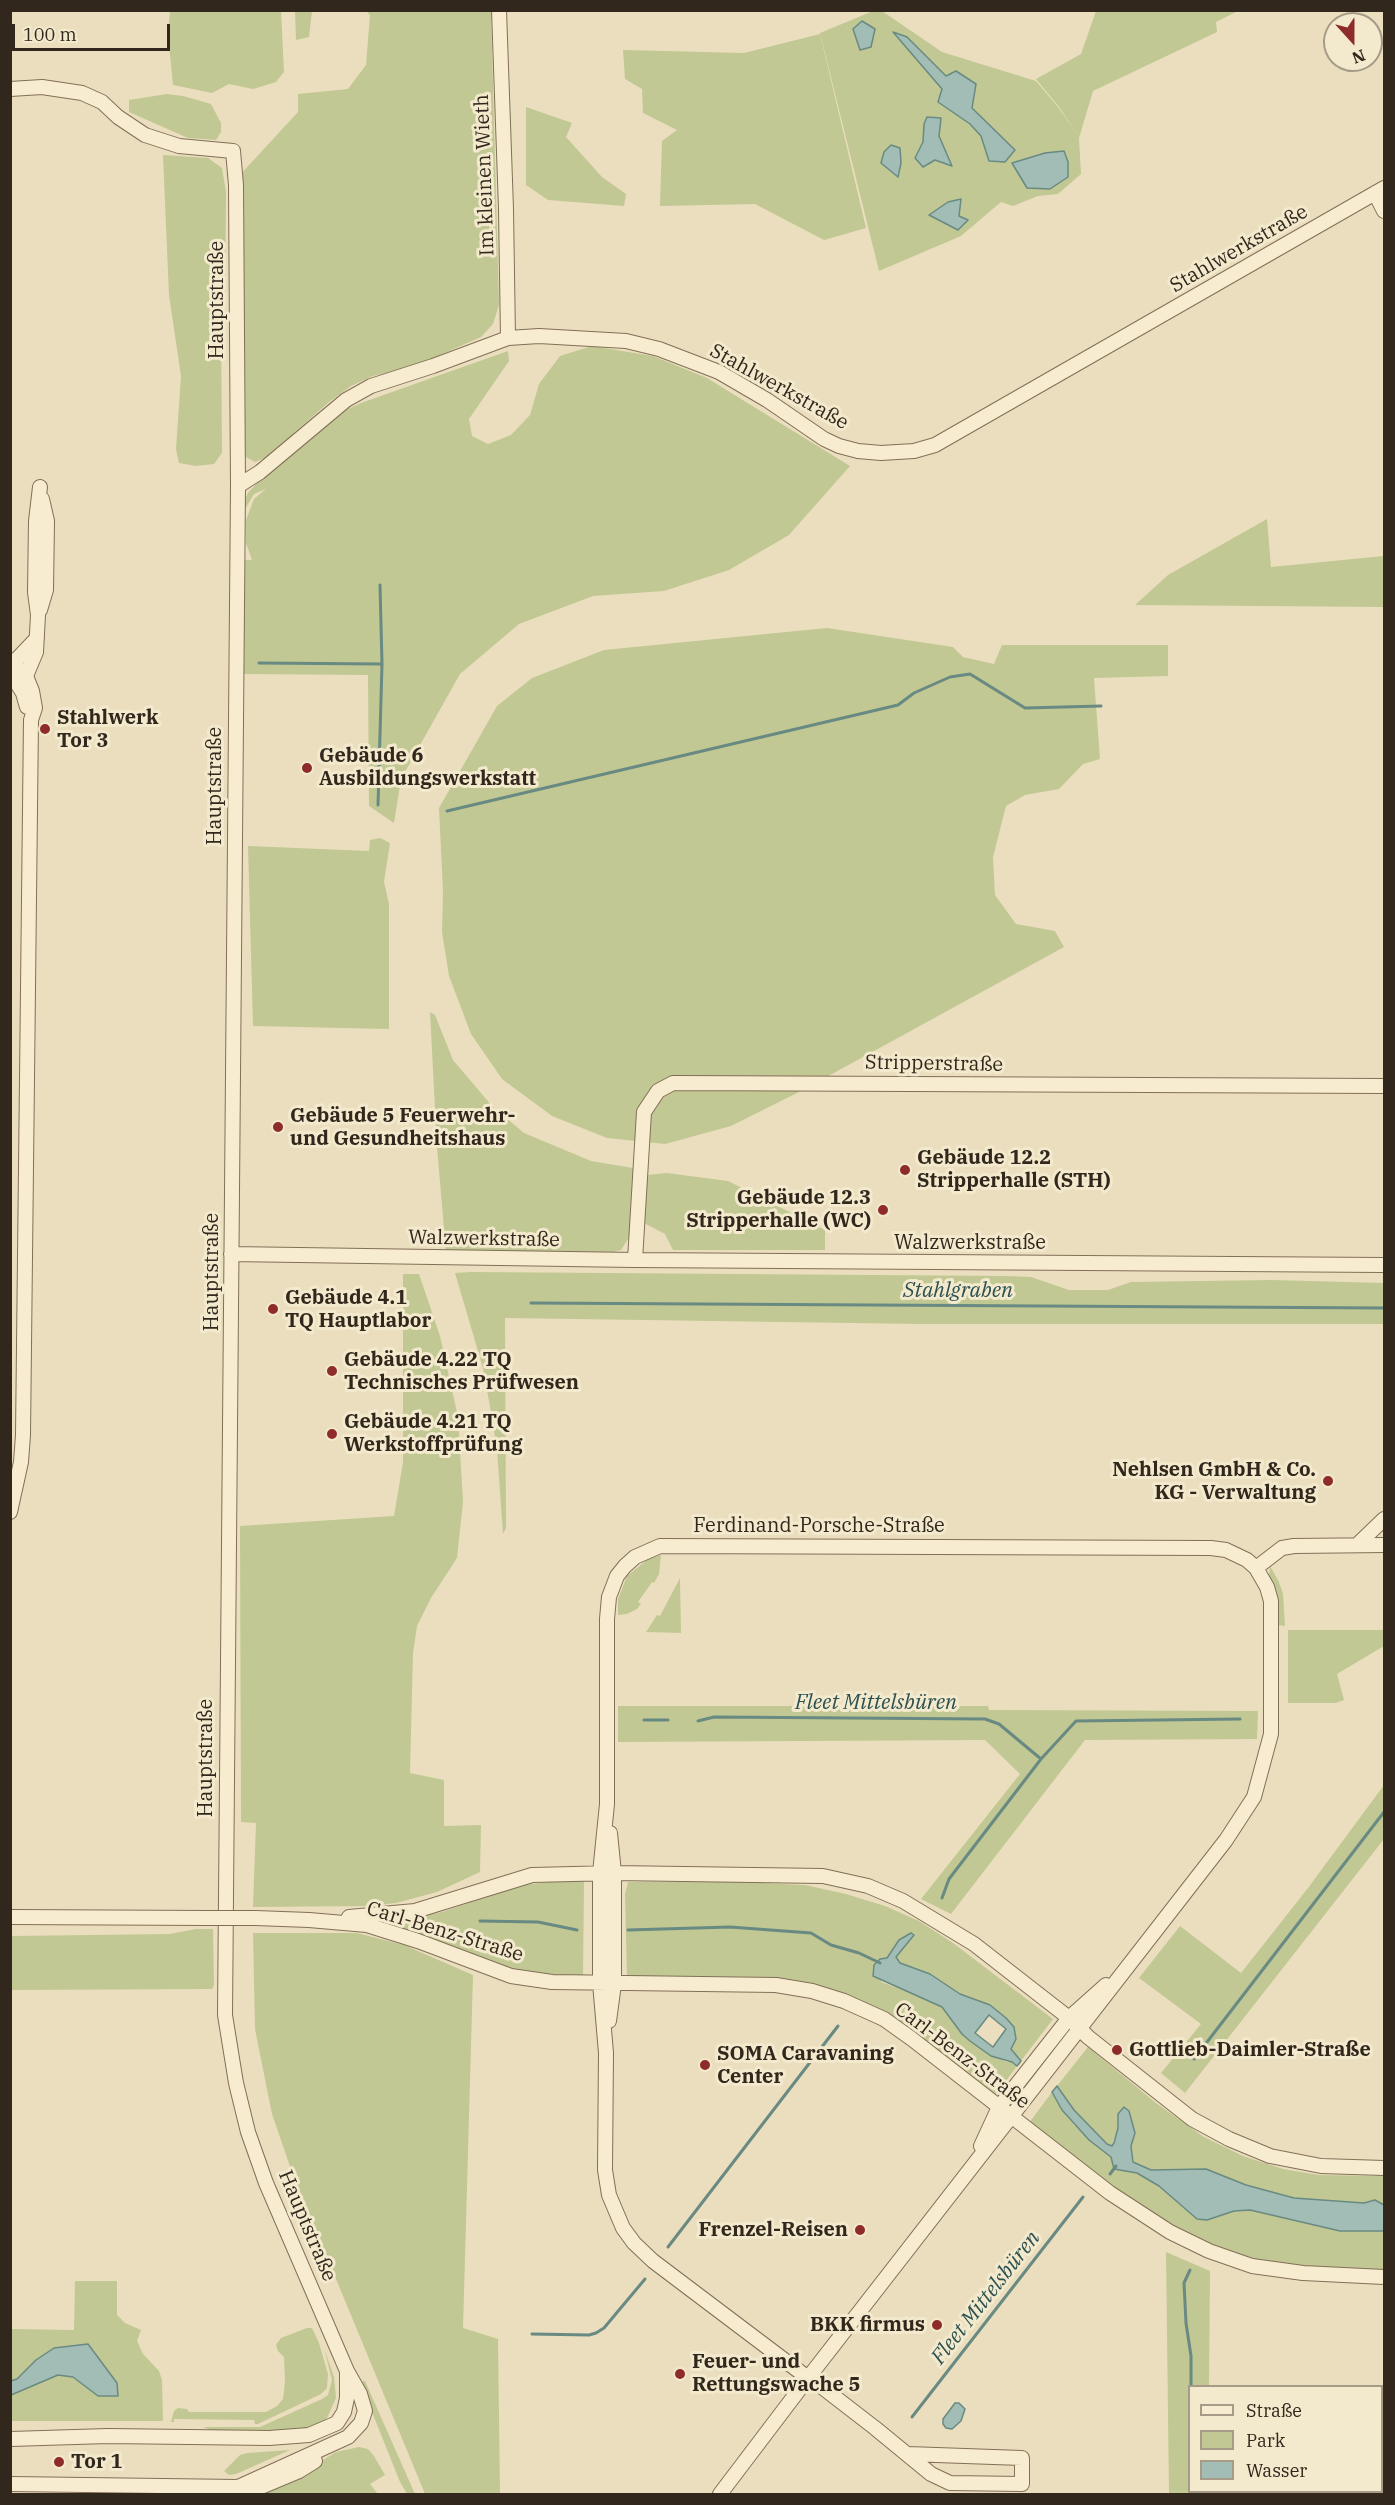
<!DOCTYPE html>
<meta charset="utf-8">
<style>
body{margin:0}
#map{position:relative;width:1395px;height:2505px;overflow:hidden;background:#ebdebe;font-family:"IBM Plex Serif",serif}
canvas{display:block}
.frame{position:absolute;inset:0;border:12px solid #32271c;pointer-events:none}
.legend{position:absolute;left:1188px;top:2385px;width:195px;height:108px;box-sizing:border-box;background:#f3e9cd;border:2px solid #a69b86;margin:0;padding:8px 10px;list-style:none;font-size:18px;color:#32271c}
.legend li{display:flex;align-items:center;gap:12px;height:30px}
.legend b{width:30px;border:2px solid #a69b86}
.north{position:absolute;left:1323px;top:12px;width:60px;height:60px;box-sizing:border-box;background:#f3e9cd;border:2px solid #a69b86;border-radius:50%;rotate:159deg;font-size:16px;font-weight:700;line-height:24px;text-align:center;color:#32271c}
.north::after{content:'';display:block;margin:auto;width:21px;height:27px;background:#8e2c2b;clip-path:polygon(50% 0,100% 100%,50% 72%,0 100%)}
.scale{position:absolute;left:12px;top:24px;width:158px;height:27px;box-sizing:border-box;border:3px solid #32271c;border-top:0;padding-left:8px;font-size:18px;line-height:21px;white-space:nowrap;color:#32271c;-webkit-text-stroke:4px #f3e9cd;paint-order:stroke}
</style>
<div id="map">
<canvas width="1395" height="2505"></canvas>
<div class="frame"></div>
<ul class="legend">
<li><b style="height:8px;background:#f7ecd0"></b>Straße</li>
<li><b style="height:16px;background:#c1c893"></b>Park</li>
<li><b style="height:16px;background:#a1bdb5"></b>Wasser</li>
</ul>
<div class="north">N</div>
<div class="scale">100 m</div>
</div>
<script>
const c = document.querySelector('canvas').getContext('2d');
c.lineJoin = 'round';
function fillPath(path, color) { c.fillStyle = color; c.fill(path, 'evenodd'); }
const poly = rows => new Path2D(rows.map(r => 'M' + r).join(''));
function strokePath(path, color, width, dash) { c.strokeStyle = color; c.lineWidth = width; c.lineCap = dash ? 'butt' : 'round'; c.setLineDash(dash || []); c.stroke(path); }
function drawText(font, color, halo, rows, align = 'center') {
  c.font = font + ' "IBM Plex Serif",serif'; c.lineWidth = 6; c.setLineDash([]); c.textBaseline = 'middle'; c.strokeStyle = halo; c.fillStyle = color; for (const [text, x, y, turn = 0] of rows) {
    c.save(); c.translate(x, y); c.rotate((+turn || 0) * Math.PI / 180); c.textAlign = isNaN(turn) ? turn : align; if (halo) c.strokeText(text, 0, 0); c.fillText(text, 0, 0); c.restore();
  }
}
fillPath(poly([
 [170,11,281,11,284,72,276,82,253,89,229,84,212,93,173,85,168,34],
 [295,11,312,11,309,37,296,40],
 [366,11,491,11,499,305,493,324,481,337,415,366,373,376,351,386,329,402,267,457,255,462,244,456,238,177,298,112,298,94,348,89,366,65,370,15],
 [873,11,882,11,942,52,1036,81,1058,107,1079,137,1059,107,1036,79,1081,54,1096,11,1238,11,1216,22,1217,32,1093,91,1079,138,1081,174,1058,194,1038,196,1013,206,1001,202,961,236,879,271,820,33],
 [820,34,866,228,824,240,755,204,660,206,662,141,677,130,643,113,642,89,625,79,623,50,744,53],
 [167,94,183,96,211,104,221,123,221,132,216,140,188,138,129,112,129,100],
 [526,107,572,123,566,137,602,177,626,194,624,206,548,200,526,185],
 [163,155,208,158,222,168,226,192,225,302,221,319,222,453,214,464,196,466,179,463,176,449,181,376,169,295],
 [592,346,653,356,707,378,850,466,789,535,729,570,664,591,593,596,519,624,460,674,401,779,394,823,369,806,368,675,244,674,244,560,252,560,246,543,246,520,254,499,266,489,254,494,245,509,243,521,243,503,248,493,257,483,337,414,361,403,508,351,509,361,469,419,472,436,488,444,511,435,530,415,539,384,560,356],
 [1267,519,1271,567,1384,556,1384,607,1135,605,1168,575],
 [827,628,953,647,963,657,994,664,1002,645,1168,645,1168,676,1094,678,1100,759,1083,764,1059,789,1025,795,1006,806,993,857,995,895,1016,924,1055,931,1064,947,801,1091,731,1126,665,1144,607,1138,552,1116,502,1079,471,1034,449,976,442,932,443,892,439,808,497,706,532,678,604,650],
 [380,838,390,843,384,882,389,904,389,1029,253,1026,248,846,369,851,370,840],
 [430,1012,435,1015,453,1060,492,1106,524,1133,591,1161,633,1168,630,1236,621,1250,605,1254,446,1252,437,1147],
 [667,1173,728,1181,825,1230,825,1250,673,1250,665,1234,644,1223,647,1175],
 [471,1272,1006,1276,1031,1277,1069,1290,1108,1290,1131,1282,1272,1280,1384,1283,1384,1324,921,1324,505,1318,506,1528,503,1534,497,1449,490,1407,483,1368,455,1273],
 [403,1274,419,1274,440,1336,458,1417,463,1502,457,1558,431,1598,417,1626,413,1653,410,1773,444,1780,444,1826,481,1825,480,1872,437,1892,396,1903,367,1906,253,1907,256,1823,241,1822,240,1526,394,1516,403,1462],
 [661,1555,659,1574,654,1583,652,1582,638,1602,641,1604,637,1609,627,1614,618,1615,618,1599,627,1576,648,1559],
 [1270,1566,1279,1582,1283,1594,1285,1626,1277,1625,1269,1577],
 [680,1578,681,1633,646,1632,657,1615,660,1616],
 [1288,1630,1384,1630,1384,1646,1337,1674,1344,1700,1336,1703,1288,1703],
 [618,1706,988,1706,989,1710,1258,1711,1257,1739,1085,1740,951,1914,921,1899,1020,1774,985,1740,618,1742],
 [1384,1785,1384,1839,1185,2093,1161,2073,1201,2024,1139,1978,1180,1926,1241,1973,1308,1888],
 [557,1881,584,1881,583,1979,515,1973,395,1928,394,1924,396,1920,442,1912,521,1885],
 [719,1881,805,1885,846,1894,885,1906,919,1921,953,1943,1053,2019,1021,2061,1011,2049,1016,2039,990,2005,960,1994,930,1974,900,1963,895,1957,901,1950,899,1940,887,1958,880,1959,881,1982,928,1999,942,2007,962,2034,970,2041,1006,2062,1012,2062,1017,2066,994,2097,840,1994,627,1979,625,1894,628,1882],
 [196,1929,213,1929,214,1985,212,1989,11,1990,11,1936,170,1934],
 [253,1933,357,1933,404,1945,473,1975,463,2328,498,2339,500,2494,425,2494,293,2175,272,2114,255,2029],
 [1088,2047,1156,2103,1204,2137,1243,2156,1283,2169,1319,2175,1384,2176,1384,2205,1375,2200,1364,2203,1294,2198,1246,2185,1206,2169,1151,2170,1133,2162,1131,2146,1135,2133,1118,2114,1118,2128,1112,2146,1107,2144,1074,2110,1057,2086],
 [1052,2092,1062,2110,1074,2125,1111,2157,1114,2169,1137,2173,1159,2186,1197,2219,1207,2220,1234,2211,1250,2210,1340,2231,1384,2231,1384,2270,1301,2267,1261,2261,1220,2250,1186,2235,1137,2207,1029,2123],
 [1166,2252,1210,2271,1209,2386,1190,2386,1190,2492,1209,2492,1209,2494,1169,2494],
 [75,2281,117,2281,117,2315,125,2323,141,2330,137,2341,143,2354,159,2371,162,2380,163,2421,11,2421,10,2395,58,2375,73,2377,98,2396,117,2383,88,2344,36,2360,17,2379,10,2381,11,2329,74,2330],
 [307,2328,312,2328,319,2343,328,2374,327,2388,321,2394,258,2424,255,2424,254,2420,174,2419,174,2422,171,2422,174,2411,178,2408,187,2409,189,2412,266,2412,277,2406,283,2399,285,2381,284,2357,278,2351,276,2345,281,2338],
 [324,2348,334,2377,336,2398,327,2418,318,2425,305,2430,217,2433,203,2427,260,2427,322,2399,328,2395,332,2380],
 [365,2381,415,2494,407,2494,400,2482,360,2382],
 [359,2447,368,2449,374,2456,385,2475,370,2484,378,2494,253,2494,315,2465,336,2452],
 [290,2450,236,2474,229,2475,224,2471,240,2455,247,2453]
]), '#c1c893');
const water = poly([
 [862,21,875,29,871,47,860,50,853,29,862,21],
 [893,32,907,37,946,76,956,71,976,84,972,108,1015,150,1005,162,989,161,981,136,970,124,938,102,942,89,893,32],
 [927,117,941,118,939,136,952,166,935,160,923,167,915,158,923,142,924,124,927,117],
 [891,145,900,148,901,163,898,177,881,163,884,152,891,145],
 [1064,151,1068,162,1068,177,1050,189,1027,188,1012,163,1045,153,1064,151],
 [961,199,959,216,968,220,958,230,929,215,948,202,961,199],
 [911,1933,914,1935,896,1957,900,1963,930,1974,960,1994,990,2005,1006,2018,1014,2027,1016,2039,1011,2049,1021,2061,1017,2066,1012,2062,991,2056,970,2041,962,2034,942,2007,873,1976,874,1965,880,1959,887,1958,899,1940,911,1933],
 [989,2015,1006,2029,993,2047,975,2033,989,2015],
 [1057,2086,1074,2110,1107,2144,1112,2146,1114,2143,1118,2128,1118,2114,1124,2107,1129,2111,1135,2133,1131,2146,1133,2162,1151,2170,1206,2169,1246,2185,1294,2198,1364,2203,1375,2200,1384,2205,1384,2231,1340,2231,1250,2210,1234,2211,1207,2220,1197,2219,1159,2186,1137,2173,1114,2169,1111,2157,1089,2140,1062,2110,1052,2092,1057,2086],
 [88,2344,117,2383,118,2396,98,2396,73,2377,58,2375,11,2395,11,2381,17,2379,36,2360,54,2348,88,2344],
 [955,2403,959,2403,965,2409,961,2421,952,2429,946,2428,943,2424,943,2419,955,2403]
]);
fillPath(water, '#a1bdb5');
strokePath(water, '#698a82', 1.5);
strokePath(poly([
 [259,663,382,664],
 [378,805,382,664,380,585],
 [447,811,898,705,914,693,950,677,970,674,1025,708,1101,706],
 [531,1303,1384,1308],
 [644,1720,668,1720],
 [698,1721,714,1717,985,1719,999,1724,1041,1759],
 [942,1898,949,1879,1041,1759,1076,1721,1240,1719],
 [480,1921,538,1922,577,1930],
 [628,1930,730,1927,811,1933,831,1945,859,1953,880,1963],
 [1194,2059,1384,1812],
 [1110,2174,1116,2166],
 [668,2247,838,2026],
 [1190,2270,1184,2283,1186,2323,1191,2356,1191,2386],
 [532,2334,589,2335,596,2333,604,2328,645,2279],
 [912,2417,1083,2197],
 [1191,2494,1191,2492]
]), '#698a82', 3);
const minor = poly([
 [499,10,506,209,508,338],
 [10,89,42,87,82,93,102,102,118,117,145,135,179,146,233,151,236,185,238,486,225,2015,236,2083,248,2132,266,2183,347,2371,360,2394,365,2411,361,2423,348,2437,238,2487,10,2484],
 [1375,193,1384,211],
 [238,486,260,472,346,400,371,386,433,366,508,338,539,336,626,341,659,349,719,372,767,400,824,439,839,446,858,451,881,453,914,451,935,445,1384,188],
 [40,610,46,590,47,521,42,499],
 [10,660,26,676,32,691,35,708,31,720,23,1435,21,1462,10,1512],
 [10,672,23,693,27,707],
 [14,672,15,663,19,657,37,638],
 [26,676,36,652,38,615,35,592,36,521,40,487],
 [231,1254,635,1260,1384,1265],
 [635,1260,644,1112,658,1091,673,1083,1384,1086],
 [1357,1545,1384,1519],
 [1256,1568,1282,1548,1294,1546,1384,1545],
 [10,1917,207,1918],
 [349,1917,415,1911,532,1875,614,1873,823,1876,868,1886,903,1901,974,1944,1069,2018,1088,2037,1192,2119,1229,2139,1270,2156,1321,2166,1384,2168],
 [255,1918,309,1920,367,1925,418,1941,511,1976,552,1982,776,1985,812,1991,844,2001,884,2019,912,2039,1110,2193,1170,2232,1209,2251,1252,2266,1303,2273,1384,2277],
 [609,2021,614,1984,614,1873,610,1833],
 [981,2146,999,2107,1069,2018,1106,1985],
 [10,2439,108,2436,269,2438,309,2435,337,2423,344,2412,347,2398,347,2373],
 [244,2494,299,2471,315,2461],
 [720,2494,808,2378,1226,1840,1254,1797,1271,1734,1271,1601,1267,1587,1256,1568,1247,1560,1226,1550,1211,1548,660,1546,635,1557,625,1566,617,1576,609,1597,607,1619,607,1804,600,1873,600,1983,606,2053,605,2170,609,2195,623,2228,634,2243,653,2261,808,2378,818,2384,875,2428,931,2474,950,2483,1022,2484,1022,2458,908,2454]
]);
strokePath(minor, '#826f58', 16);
strokePath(minor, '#f7ecd0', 14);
const minorBridge = poly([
 [207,1918,255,1918]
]);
strokePath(minorBridge, '#826f58', 16, []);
strokePath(minorBridge, '#f7ecd0', 14);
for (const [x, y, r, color] of [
 [45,729,6,"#8e2c2b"],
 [307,768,6,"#8e2c2b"],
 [278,1127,6,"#8e2c2b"],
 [905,1170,6,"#8e2c2b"],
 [883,1210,6,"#8e2c2b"],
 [273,1309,6,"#8e2c2b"],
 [332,1371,6,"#8e2c2b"],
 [332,1434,6,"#8e2c2b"],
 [1328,1481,6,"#8e2c2b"],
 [1117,2050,6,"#8e2c2b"],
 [705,2065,6,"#8e2c2b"],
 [860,2230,6,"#8e2c2b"],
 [937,2325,6,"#8e2c2b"],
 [680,2374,6,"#8e2c2b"],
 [59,2462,6,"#8e2c2b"]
]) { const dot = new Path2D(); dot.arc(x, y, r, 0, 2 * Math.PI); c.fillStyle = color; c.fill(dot); strokePath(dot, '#f3e9cd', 2); }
drawText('20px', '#32271c', '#f3e9cd', [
 ["Im kleinen Wieth",485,175,-92],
 ["Stahlwerkstraße",1239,249,-30],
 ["Hauptstraße",217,300,-90],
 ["Stahlwerkstraße",779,387,29],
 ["Hauptstraße",215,786,-90],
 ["Stripperstraße",934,1064,1],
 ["Walzwerkstraße",484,1239,1],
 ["Walzwerkstraße",970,1243],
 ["Hauptstraße",212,1272,-90],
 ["Ferdinand-Porsche-Straße",819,1526],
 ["Hauptstraße",206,1758,-90],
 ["Carl-Benz-Straße",445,1932,17],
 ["Carl-Benz-Straße",962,2056,37],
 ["Hauptstraße",307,2226,67]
]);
drawText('bold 20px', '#32271c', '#f3e9cd', [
 ["Stahlwerk",57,718],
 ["Tor 3",57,741],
 ["Gebäude 6",319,756],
 ["Ausbildungswerkstatt",319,779],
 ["Gebäude 5 Feuerwehr-",290,1116],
 ["und Gesundheitshaus",290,1139],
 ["Gebäude 12.2",917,1158],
 ["Stripperhalle (STH)",917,1181],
 ["Gebäude 12.3",871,1198,"right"],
 ["Stripperhalle (WC)",871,1221,"right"],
 ["Gebäude 4.1",285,1298],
 ["TQ Hauptlabor",285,1321],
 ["Gebäude 4.22 TQ",344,1360],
 ["Technisches Prüfwesen",344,1383],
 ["Gebäude 4.21 TQ",344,1422],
 ["Werkstoffprüfung",344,1445],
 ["Nehlsen GmbH & Co.",1316,1470,"right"],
 ["KG - Verwaltung",1316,1493,"right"],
 ["Gottlieb-Daimler-Straße",1129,2050],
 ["SOMA Caravaning",717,2054],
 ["Center",717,2077],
 ["Frenzel-Reisen",848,2230,"right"],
 ["BKK firmus",925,2325,"right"],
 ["Feuer- und",692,2362],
 ["Rettungswache 5",692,2385],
 ["Tor 1",71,2462]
], 'left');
drawText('italic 21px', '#2c5150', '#f3e9cd', [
 ["Stahlgraben",958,1291],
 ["Fleet Mittelsbüren",876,1703],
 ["Fleet Mittelsbüren",986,2298,-52]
]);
</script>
